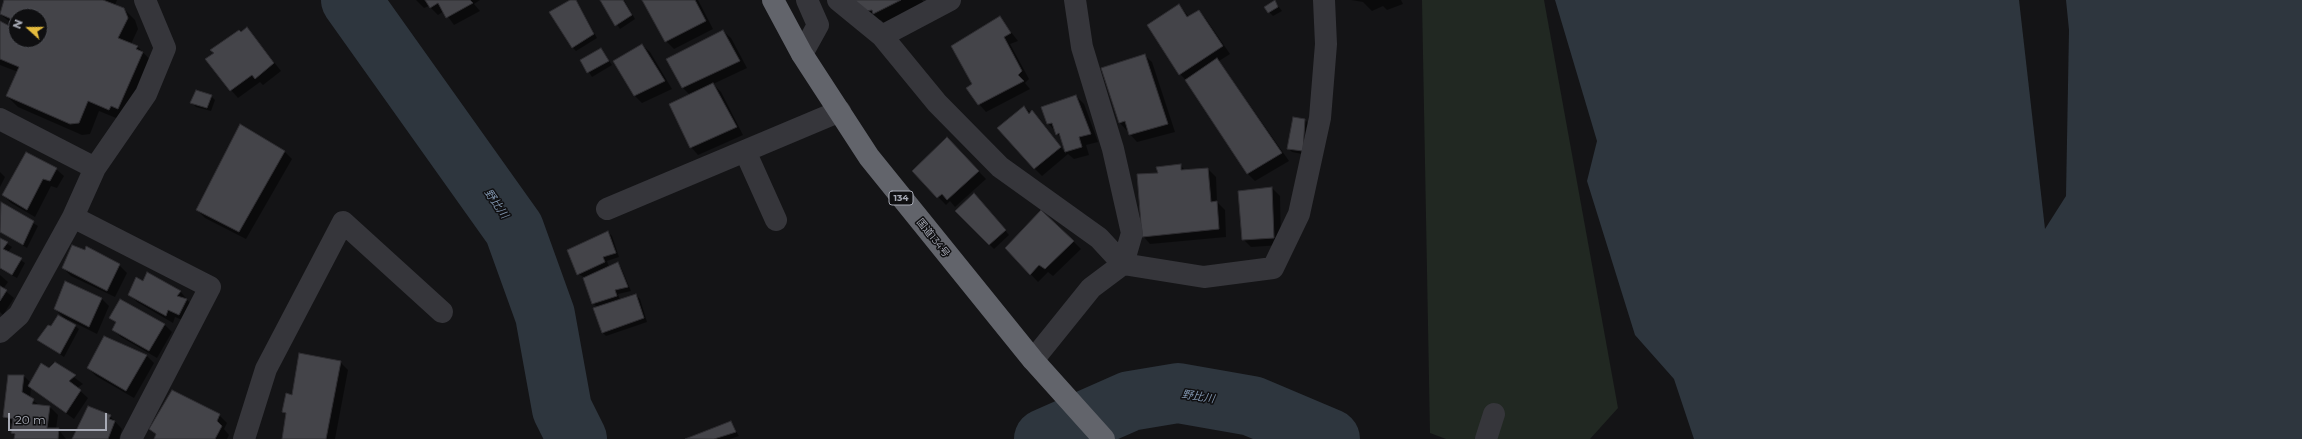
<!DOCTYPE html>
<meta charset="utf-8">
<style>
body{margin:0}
#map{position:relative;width:2302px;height:439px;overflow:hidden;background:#141416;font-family:Montserrat,sans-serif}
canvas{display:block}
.north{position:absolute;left:8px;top:8px;width:40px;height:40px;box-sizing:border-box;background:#0f0f11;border:1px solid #4c4d53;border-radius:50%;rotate:291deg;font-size:11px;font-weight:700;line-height:16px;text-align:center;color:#a7aab5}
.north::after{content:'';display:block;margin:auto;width:14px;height:18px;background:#e5bb3d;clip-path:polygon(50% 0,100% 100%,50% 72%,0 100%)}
.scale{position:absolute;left:8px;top:413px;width:99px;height:18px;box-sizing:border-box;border:2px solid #a7aab5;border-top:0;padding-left:5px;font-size:12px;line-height:14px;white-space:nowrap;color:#a7aab5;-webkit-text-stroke:3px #0f0f11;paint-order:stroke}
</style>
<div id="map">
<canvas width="2302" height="439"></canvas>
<div class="north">N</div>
<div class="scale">20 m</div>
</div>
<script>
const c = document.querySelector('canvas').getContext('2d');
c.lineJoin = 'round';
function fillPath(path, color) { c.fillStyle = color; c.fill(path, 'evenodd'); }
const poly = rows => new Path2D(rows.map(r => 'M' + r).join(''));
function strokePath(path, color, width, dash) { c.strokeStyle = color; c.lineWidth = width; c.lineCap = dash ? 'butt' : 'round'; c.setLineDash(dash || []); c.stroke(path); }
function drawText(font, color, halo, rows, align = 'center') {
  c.font = font + ' Montserrat,"Noto Sans JP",sans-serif'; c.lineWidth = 3; c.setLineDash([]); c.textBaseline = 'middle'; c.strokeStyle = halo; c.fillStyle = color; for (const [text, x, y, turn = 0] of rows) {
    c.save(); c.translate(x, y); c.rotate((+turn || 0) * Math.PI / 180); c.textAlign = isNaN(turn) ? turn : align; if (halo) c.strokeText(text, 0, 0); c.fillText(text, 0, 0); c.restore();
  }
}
fillPath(poly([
 [1422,0,1544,0,1618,408,1590,439,1446,439,1430,433]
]), '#212822');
fillPath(poly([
 [1555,0,2302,0,2302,439,1694,439,1674,379,1635,335,1587,181,1597,141]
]), '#2e363e');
fillPath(poly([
 [2019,0,2066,0,2069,30,2066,196,2045,229]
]), '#141416');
fillPath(poly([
 [5,0,117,0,115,5,124,9,135,20,138,29,131,44,138,47,154,64,121,120,99,111,90,134,82,135,18,107,7,96,18,72,0,65,0,22,14,30,15,26,0,14],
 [16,16,40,16,40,40,16,40],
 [416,0,480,0,474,4,480,11,454,25,444,11,438,15,429,6,424,8],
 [572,0,578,3,597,38,576,51,572,47],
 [601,0,624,0,635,19,620,29],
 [643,0,698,0,713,29,674,49,666,41],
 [853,0,922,0,924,3,884,23,881,20,876,21],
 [1351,0,1401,0,1403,4,1387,10,1383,6,1372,11,1363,2],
 [1275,2,1282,11,1273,16,1269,12],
 [1179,5,1189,17,1199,11,1206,19,1230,54,1219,61,1289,161,1255,181,1248,174,1187,81,1180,74],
 [1000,18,1018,41,1010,44,1029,79,1025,83,1030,89,986,112,979,104,973,84],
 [247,28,281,71,263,85,260,82,238,98,231,90,241,33],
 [723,31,731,38,747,68,713,84,721,92,743,135,698,155,691,147,690,95,683,88],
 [642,45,650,52,672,89,642,103,635,96,615,61],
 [601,49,612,65,592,77,582,61],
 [1144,55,1152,62,1175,132,1137,142,1120,123],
 [211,96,215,100,211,111,196,107,192,103],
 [1076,96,1084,104,1098,142,1086,145,1089,155,1074,159,1068,154,1042,176,1034,168,1024,107,1040,119,1066,154,1062,139,1048,123],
 [1305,120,1309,124,1307,155,1292,152,1288,148],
 [947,139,986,179,955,207,950,201,946,205,913,171],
 [284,151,292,159,246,239,205,218,197,210],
 [1180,165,1186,171,1208,169,1216,177,1217,202,1225,210,1226,237,1150,244,1143,236,1159,174],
 [56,169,64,176,57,188,51,186,35,217,11,203,3,195],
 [0,172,5,177,0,187],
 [1272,188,1280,196,1281,245,1251,247,1243,239],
 [978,198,1009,235,994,249,956,211],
 [2,204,38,226,27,248,0,232],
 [608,232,612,236,619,257,607,261,609,267,617,263,621,267,631,291,618,294,620,300,636,295,640,299,647,322,606,336,602,332,598,308,593,303,584,277,578,274],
 [0,239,12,247,8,252,25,263,17,278,0,269],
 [1073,241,1081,249,1053,276,1048,272,1038,282,1006,248],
 [119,265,127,273,115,297,71,276,63,268],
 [0,275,8,282,3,289,14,298,3,315,0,312],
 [143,282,180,291,194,308,187,322,175,317,173,323,137,302,129,294],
 [102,299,109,306,97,334,69,320,68,321,79,329,64,357,39,340,52,327,65,319,55,309],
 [120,300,165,325,172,332,157,358,121,337,113,330,116,323,111,317],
 [146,355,154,363,134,398,96,376,88,368],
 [340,362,348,370,335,439,283,439,287,415,283,412,292,397],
 [55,363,83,384,77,388,88,398,74,419,31,388,30,398,40,406,50,407,58,415,56,429,58,429,66,439,15,439,15,436,12,433,13,425,4,417,24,376,31,383],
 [219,415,227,423,224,429,229,435,227,439,155,439,157,435,150,429],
 [110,416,122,429,119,439,73,439],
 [730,422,739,436,730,439,686,439]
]), '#0007');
strokePath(poly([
 [351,0,514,229,545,315,562,409,577,439],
 [1044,439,1130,401,1178,393,1252,406,1330,439]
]), '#2e363e', 60);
const building = poly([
 [4,0,103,0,124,8,128,18,118,38,138,46,136,49,143,52,118,109,111,106,109,110,88,101,79,123,70,124,6,96,19,67,0,59,0,21,13,28,16,21,0,14,4,0],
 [16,16,40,16,40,40,16,40,16,16],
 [425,0,470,0,473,3,446,18,438,3,430,8,425,0],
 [570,0,576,0,594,34,572,48,549,12,570,0],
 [600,0,623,0,632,15,615,26,600,0],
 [642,0,695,0,706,21,665,42,642,0],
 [853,0,901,0,873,14,872,10,866,11,853,0],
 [1275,0,1278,7,1268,13,1264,7,1275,0],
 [1179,4,1187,17,1199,10,1223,46,1179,75,1147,25,1179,4],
 [1000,16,1011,33,1004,37,1022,71,1018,75,1024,81,978,105,966,88,972,84,951,46,1000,16],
 [247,27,274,63,255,79,252,75,230,91,205,59,214,53,210,50,239,30,241,32,247,27],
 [723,30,740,61,682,88,666,59,723,30],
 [642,44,665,81,634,96,613,61,642,44],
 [601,48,609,61,587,73,580,60,601,48],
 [1145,54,1168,124,1129,135,1125,121,1119,123,1101,68,1145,54],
 [1217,58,1282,153,1247,174,1185,80,1217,58],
 [713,83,737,127,690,148,669,104,713,83],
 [196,90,212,95,207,108,190,103,196,90],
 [1076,95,1091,134,1079,137,1082,147,1065,152,1059,133,1056,135,1052,123,1047,124,1041,107,1076,95],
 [1024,106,1029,114,1032,110,1061,147,1034,169,997,128,1024,106],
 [1293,117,1305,119,1303,151,1287,149,1293,117],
 [240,124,285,151,239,232,196,210,240,124],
 [947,137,979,171,947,200,942,194,937,198,912,171,947,137],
 [26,152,57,168,50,181,43,179,27,210,2,195,26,152],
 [1181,164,1181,170,1208,168,1211,202,1217,201,1219,229,1142,237,1137,174,1158,173,1156,167,1181,164],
 [1272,187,1274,238,1242,240,1238,191,1272,187],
 [974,193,1006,230,989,245,955,211,974,193],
 [1,202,34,221,23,245,0,232,1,202],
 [1041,210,1074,241,1045,269,1039,265,1030,275,1005,248,1041,210],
 [608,231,616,253,603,257,605,262,577,275,567,250,608,231],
 [0,238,8,242,3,249,22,258,12,275,0,268,0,238],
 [72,245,85,250,86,246,120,264,107,291,62,268,72,245],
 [618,262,628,287,615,290,617,296,592,304,583,278,618,262],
 [147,272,181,291,177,296,187,299,179,315,168,310,166,316,128,295,136,277,143,281,147,272],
 [65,281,102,298,89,327,54,309,65,281],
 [0,286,7,290,0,301,0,286],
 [636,294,644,318,602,333,593,308,636,294],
 [120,299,165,324,149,351,112,330,116,322,109,318,120,299],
 [58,315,76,325,60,354,37,340,48,325,51,326,58,315],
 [104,336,147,355,126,391,87,368,104,336],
 [299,353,341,361,326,439,282,439,286,413,282,412,286,393,292,395,299,353],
 [55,362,76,375,69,381,81,390,66,413,28,386,41,363,49,368,55,362],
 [8,375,24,375,22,392,34,399,32,404,50,406,47,428,59,428,58,439,14,439,15,434,11,433,13,419,3,417,8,375],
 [172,390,220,414,217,421,222,426,215,439,154,439,156,434,149,429,172,390],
 [88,406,111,415,109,419,115,421,108,439,72,439,88,406],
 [731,421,736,432,714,439,685,439,731,421]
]);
fillPath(building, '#444449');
strokePath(building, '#2f2e32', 1);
strokePath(poly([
 [838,0,882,36,937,103,1000,167,1099,238,1123,264],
 [1075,0,1082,47,1113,149,1132,233,1123,264],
 [882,36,950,0],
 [802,54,818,25,807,0],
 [0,119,95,168],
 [745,151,776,220],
 [607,209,840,111],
 [73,217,210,287,131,439],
 [0,332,19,315,73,217,95,168,146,94,165,48,145,0],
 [1033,360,1091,288,1123,264,1204,277,1273,268,1299,214,1320,118,1326,44,1324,0],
 [244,439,266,369,343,222,442,312],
 [1486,439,1494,414]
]), '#36363b', 22);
strokePath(poly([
 [773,0,802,54,869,157,1033,360,1104,439]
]), '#62646b', 22);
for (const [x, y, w] of [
 [901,198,24]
]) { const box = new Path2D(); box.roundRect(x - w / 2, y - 7, w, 14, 3); c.fillStyle = '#0f0f11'; c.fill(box); strokePath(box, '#a7aab5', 1); }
drawText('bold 9px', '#a7aab5', null, [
 ["134",901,198]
]);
drawText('10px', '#a7aab5', '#0f0f11', [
 ["国道134号",933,238,51]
]);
drawText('italic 11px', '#8095ae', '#0f0f11', [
 ["野比川",496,204,55],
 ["野比川",1198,397,9]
]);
</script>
